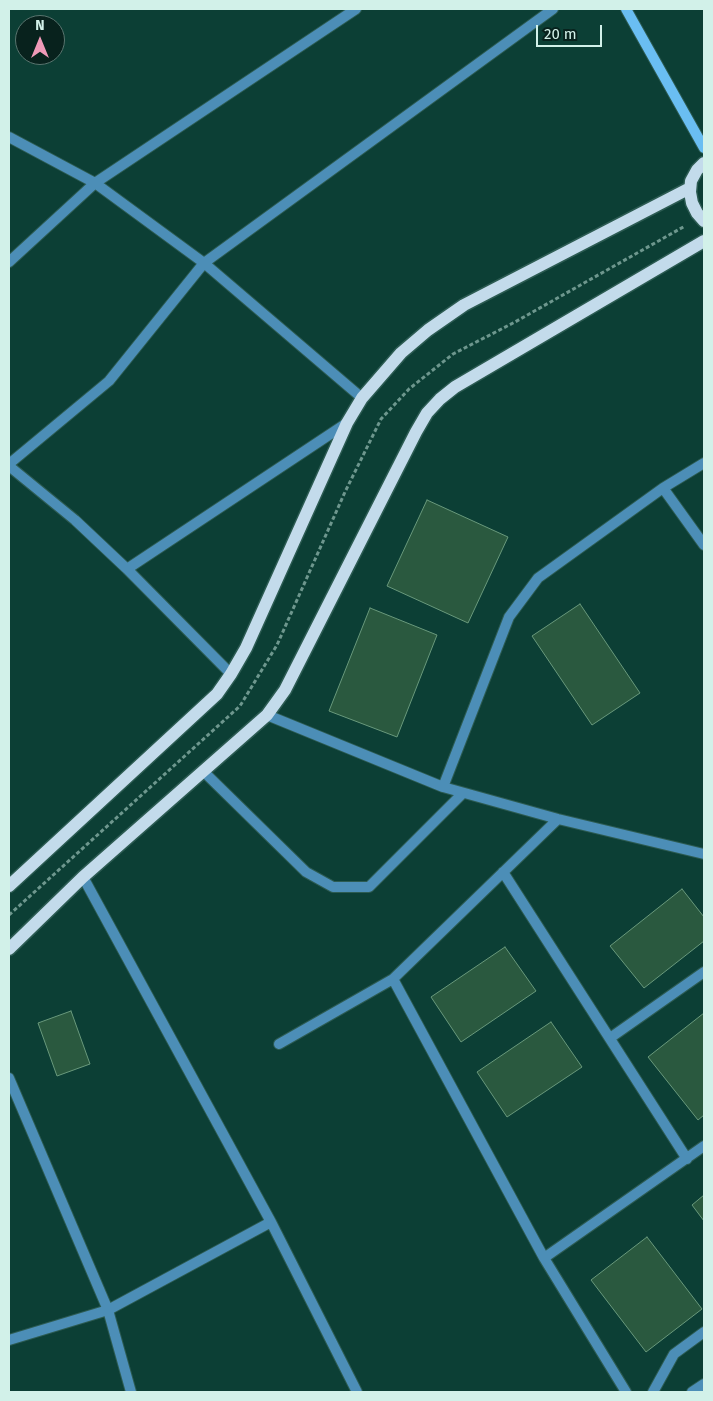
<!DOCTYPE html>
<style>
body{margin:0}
#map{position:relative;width:713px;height:1401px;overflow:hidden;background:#0c3f35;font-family:"Fira Sans",sans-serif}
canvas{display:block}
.frame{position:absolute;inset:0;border:10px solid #d2f1e9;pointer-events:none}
.north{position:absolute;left:15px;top:15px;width:50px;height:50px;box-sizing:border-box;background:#08221d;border:1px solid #59756f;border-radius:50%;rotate:0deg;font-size:14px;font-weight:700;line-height:20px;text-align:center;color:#d2f1e9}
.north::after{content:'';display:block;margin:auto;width:18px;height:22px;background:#ef9ab8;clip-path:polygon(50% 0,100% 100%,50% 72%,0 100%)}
.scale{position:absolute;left:536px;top:25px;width:66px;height:22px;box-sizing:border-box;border:2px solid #d2f1e9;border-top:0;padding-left:6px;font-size:15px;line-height:18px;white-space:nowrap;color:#d2f1e9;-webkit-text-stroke:4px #08221d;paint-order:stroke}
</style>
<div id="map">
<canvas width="713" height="1401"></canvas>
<div class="frame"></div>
<div class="north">N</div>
<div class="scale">20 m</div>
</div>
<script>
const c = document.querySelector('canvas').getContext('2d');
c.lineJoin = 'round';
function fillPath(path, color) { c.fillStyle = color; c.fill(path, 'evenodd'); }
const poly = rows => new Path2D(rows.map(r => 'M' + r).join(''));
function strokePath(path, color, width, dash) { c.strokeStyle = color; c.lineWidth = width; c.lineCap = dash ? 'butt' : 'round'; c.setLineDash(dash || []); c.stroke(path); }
const building = poly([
 [427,500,508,537,468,623,387,586,427,500],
 [580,604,640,693,592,725,532,636,580,604],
 [370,608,437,635,397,737,329,711,370,608],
 [682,889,704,917,704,941,644,988,610,946,682,889],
 [505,947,536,991,461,1042,431,997,505,947],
 [71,1011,90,1064,57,1076,38,1023,71,1011],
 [704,1013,704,1115,698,1120,648,1057,704,1013],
 [551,1022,582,1067,507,1117,477,1072,551,1022],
 [704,1195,704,1221,692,1205,704,1195],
 [647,1237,702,1309,646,1352,591,1280,647,1237]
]);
fillPath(building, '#2a593f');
strokePath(building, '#69997c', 1);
const minor = poly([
 [9,137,95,183,204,263,362,398],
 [9,262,95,183,356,9],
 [9,464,109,381,204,263,553,9],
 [9,466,75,520,127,569,231,674],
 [663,488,704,545],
 [127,569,347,423],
 [267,715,443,787,558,819,704,854],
 [203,771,306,872,333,887,369,887,463,793],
 [443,787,509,617,538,578,663,488,704,463],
 [503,872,687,1159],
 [83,877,271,1222,357,1392],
 [393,979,544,1258,626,1392],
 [610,1038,704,972],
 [279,1044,393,979,558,819],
 [9,1078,108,1310,131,1392],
 [544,1258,704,1146],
 [9,1340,108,1310,271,1222],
 [653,1392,674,1354,704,1332],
 [692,1392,704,1384]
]);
const secondary = poly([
 [626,9,704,148]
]);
const primary = poly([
 [704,163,697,170,691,181,690,192,692,203,697,213,704,221],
 [9,886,217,694,231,674,246,648,347,423,362,398,401,353,428,330,464,305,690,188],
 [9,949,83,877,267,715,285,690,416,432,427,413,440,399,455,387,704,241]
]);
strokePath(minor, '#2c5b52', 12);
strokePath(secondary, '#2c5b52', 12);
strokePath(primary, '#2c5b52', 15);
strokePath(poly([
 [9,915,240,706,277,645,345,492,381,419,409,389,453,354,515,322,685,226]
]), '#6e978e', 3, [4, 2.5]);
strokePath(minor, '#4c8eb7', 10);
strokePath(secondary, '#6abef2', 10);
strokePath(primary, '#c3dbeb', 12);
</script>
